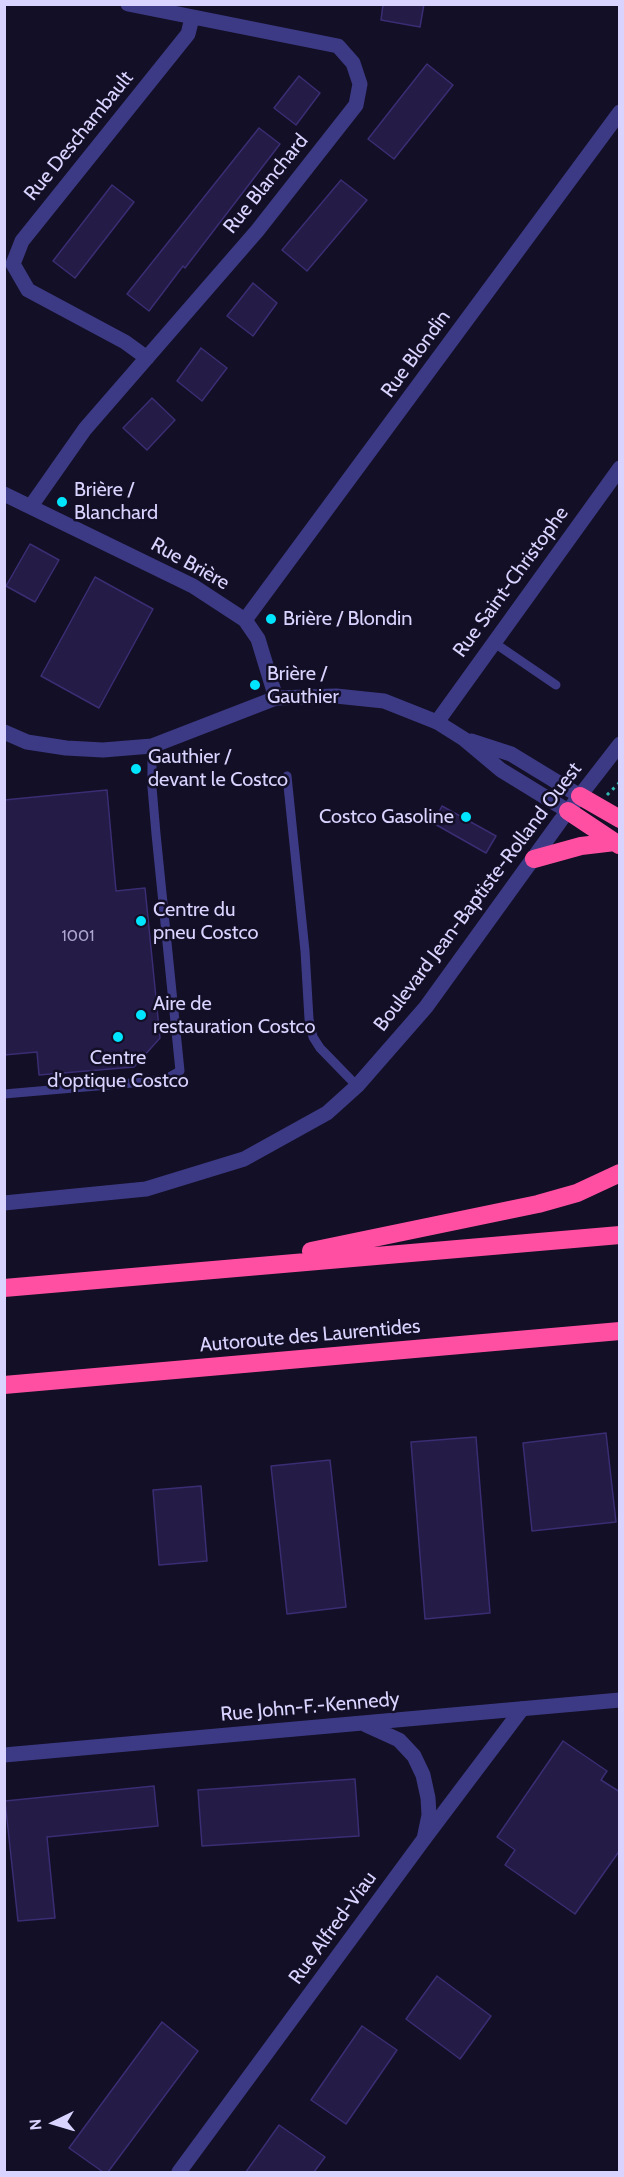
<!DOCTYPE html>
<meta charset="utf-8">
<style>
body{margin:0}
#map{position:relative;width:624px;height:2177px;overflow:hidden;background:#130f26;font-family:Cabin,sans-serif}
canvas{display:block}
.frame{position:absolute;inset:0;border:6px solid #d9d4ff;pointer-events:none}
.north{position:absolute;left:24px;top:2093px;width:60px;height:60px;-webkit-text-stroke:4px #130f26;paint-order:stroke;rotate:265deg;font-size:16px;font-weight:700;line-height:24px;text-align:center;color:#d9d4ff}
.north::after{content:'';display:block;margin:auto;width:21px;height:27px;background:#d9d4ff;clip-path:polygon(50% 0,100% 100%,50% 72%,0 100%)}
</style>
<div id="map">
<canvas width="624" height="2177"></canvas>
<div class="frame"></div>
<div class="north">N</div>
</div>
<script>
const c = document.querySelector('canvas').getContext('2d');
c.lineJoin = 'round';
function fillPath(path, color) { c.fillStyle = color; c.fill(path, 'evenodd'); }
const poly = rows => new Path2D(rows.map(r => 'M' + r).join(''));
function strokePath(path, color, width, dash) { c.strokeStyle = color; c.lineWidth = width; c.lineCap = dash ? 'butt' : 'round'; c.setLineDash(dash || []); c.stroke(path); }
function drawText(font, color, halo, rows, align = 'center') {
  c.font = font + ' Cabin,sans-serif'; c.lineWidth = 5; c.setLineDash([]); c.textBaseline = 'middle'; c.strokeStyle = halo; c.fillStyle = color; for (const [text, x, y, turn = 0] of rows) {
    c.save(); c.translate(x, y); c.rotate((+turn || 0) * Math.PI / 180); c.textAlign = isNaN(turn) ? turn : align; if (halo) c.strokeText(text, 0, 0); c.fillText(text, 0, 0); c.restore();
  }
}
const building = poly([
 [383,4,424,4,420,27,381,20,383,4],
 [427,64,453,85,394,159,368,139,427,64],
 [299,76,320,93,296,125,274,108,299,76],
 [259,128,280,144,185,268,183,266,149,311,127,294,259,128],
 [341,180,367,200,307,271,282,250,341,180],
 [112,185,134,202,75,278,53,261,112,185],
 [253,283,277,303,253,336,227,316,253,283],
 [201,348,227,368,202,401,177,381,201,348],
 [152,398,175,420,147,450,123,428,152,398],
 [30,544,59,560,35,602,6,586,30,544],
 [95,577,153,609,99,708,41,676,95,577],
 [107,790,116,891,145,888,160,1038,134,1067,39,1075,37,1052,4,1055,4,800,107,790],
 [442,806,496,836,486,853,433,823,442,806],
 [606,1433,616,1522,532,1531,523,1443,606,1433],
 [476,1437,490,1613,425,1619,411,1442,476,1437],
 [330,1460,346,1607,287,1614,271,1466,330,1460],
 [201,1486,207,1561,159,1565,153,1490,201,1486],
 [563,1741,607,1771,601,1780,620,1792,620,1850,575,1914,505,1865,515,1850,497,1837,563,1741],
 [355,1779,359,1836,202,1846,198,1790,355,1779],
 [154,1786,158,1826,47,1837,55,1918,18,1921,5,1801,154,1786],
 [437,1976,491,2016,460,2059,406,2019,437,1976],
 [162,2022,198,2051,108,2172,103,2172,69,2148,162,2022],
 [362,2026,397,2050,346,2124,311,2100,362,2026],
 [279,2125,325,2157,314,2172,246,2172,279,2125]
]);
fillPath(building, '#241b47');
strokePath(building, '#3b2d73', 1.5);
strokePath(poly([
 [607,795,619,783]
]), '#2fb8b0', 3, [3, 4.5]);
strokePath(poly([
 [493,642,556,685],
 [287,776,305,951,309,1019,313,1037,320,1048,357,1086],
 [4,1094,143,1082,166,1079,180,1071,156,834,152,787,152,746]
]), '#3d3a85', 9);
strokePath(poly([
 [147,358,125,342,28,290,13,264,22,241,188,34,192,18],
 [31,506,85,429,257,231,356,105,360,84,353,63,338,46,128,4],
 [245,620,620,112],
 [437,722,620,468],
 [179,2172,424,1839,522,1709]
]), '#3d3a85', 15);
strokePath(poly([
 [4,494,193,586,245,620,258,639,276,698],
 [4,732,27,742,66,748,103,750,152,746,276,698,336,696,384,701,437,722,464,739,501,770,568,811],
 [471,741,511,754,580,796],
 [4,1203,146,1189,244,1159,327,1113,357,1086,426,1007,561,820,620,744],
 [366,1725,399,1740,414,1756,423,1775,428,1798,429,1815,424,1839],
 [4,1755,620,1700]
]), '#3d3a85', 15);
strokePath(poly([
 [580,796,620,819],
 [568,811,619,845],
 [534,859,581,846,615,842],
 [311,1251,538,1204,577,1193,620,1173],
 [4,1288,620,1235],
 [4,1385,620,1331]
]), '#ff4fa3', 18);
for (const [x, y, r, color] of [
 [62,502,6,"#00e5ff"],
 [271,619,6,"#00e5ff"],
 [255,685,6,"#00e5ff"],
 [136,769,6,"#00e5ff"],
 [466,817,6,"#00e5ff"],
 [141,921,6,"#00e5ff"],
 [141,1015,6,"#00e5ff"],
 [118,1037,6,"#00e5ff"]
]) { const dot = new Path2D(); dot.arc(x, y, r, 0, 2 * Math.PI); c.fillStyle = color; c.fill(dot); strokePath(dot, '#130f26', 2); }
drawText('16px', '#aca6d1', null, [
 ["1001",78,936]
]);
drawText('20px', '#d9d4ff', '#130f26', [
 ["Rue Deschambault",79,136,-51],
 ["Rue Blanchard",266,184,-51],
 ["Rue Blondin",416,354,-54],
 ["Rue Brière",190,564,29],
 ["Rue Saint-Christophe",511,582,-54],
 ["Boulevard Jean-Baptiste-Rolland Ouest",478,897,-53],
 ["Autoroute des Laurentides",310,1336,-5],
 ["Rue John-F.-Kennedy",310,1707,-5],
 ["Rue Alfred-Viau",333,1928,-54]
]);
drawText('20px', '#d9d4ff', '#130f26', [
 ["Brière /",74,490],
 ["Blanchard",74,513],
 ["Brière / Blondin",283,619],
 ["Brière /",267,674],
 ["Gauthier",267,697],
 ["Gauthier /",148,757],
 ["devant le Costco",148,780],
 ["Costco Gasoline",454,817,"right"],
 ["Centre du",153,910],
 ["pneu Costco",153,933],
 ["Aire de",153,1004],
 ["restauration Costco",153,1027],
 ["Centre",118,1058,"center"],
 ["d'optique Costco",118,1081,"center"]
], 'left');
</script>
